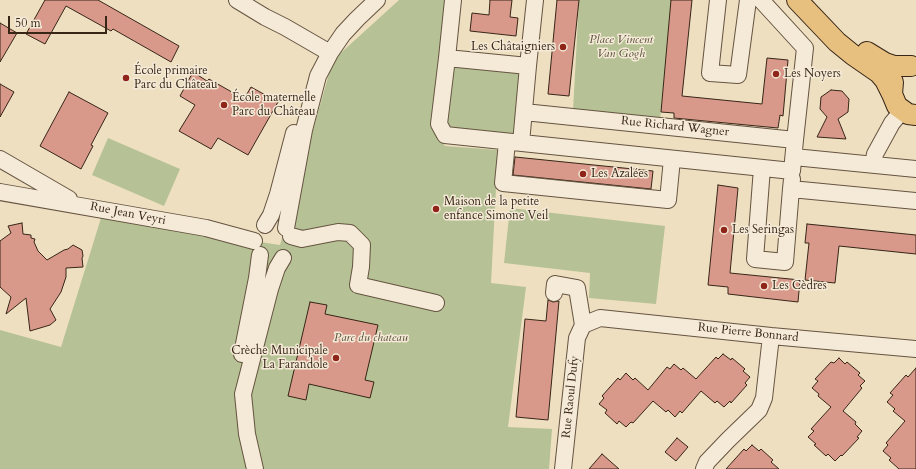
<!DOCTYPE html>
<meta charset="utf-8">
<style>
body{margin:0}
#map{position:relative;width:916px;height:469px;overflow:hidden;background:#eedfc1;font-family:Cardo,serif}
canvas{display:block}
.scale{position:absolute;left:8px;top:16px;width:99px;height:18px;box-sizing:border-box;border:2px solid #372516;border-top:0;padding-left:5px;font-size:12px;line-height:14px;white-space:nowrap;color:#372516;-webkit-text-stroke:3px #f4ead7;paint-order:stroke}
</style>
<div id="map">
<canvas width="916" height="469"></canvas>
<div class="scale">50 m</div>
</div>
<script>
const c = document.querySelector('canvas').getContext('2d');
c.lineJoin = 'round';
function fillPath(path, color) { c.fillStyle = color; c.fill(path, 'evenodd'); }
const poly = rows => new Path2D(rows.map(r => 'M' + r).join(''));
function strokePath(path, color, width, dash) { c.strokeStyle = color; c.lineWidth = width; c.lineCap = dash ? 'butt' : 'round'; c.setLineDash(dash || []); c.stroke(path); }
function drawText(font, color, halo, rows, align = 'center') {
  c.font = font + ' Cardo,serif'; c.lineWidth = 3; c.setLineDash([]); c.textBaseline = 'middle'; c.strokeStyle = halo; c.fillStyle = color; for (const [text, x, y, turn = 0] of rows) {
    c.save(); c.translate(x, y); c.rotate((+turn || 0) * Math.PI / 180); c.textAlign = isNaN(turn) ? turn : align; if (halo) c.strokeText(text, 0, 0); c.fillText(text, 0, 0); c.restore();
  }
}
fillPath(poly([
 [399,0,447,0,433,131,445,146,498,150,491,283,526,287,508,427,552,429,549,469,0,469,0,330,61,347,101,218,280,245,333,60],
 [579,0,671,0,660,121,573,111],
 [456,65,521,72,521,143,451,133,445,126,453,67],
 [108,138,180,169,164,206,92,175],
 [510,208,665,226,656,304,589,298,590,273,504,263]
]), '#b6c295');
const building = poly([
 [45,0,98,0,179,46,171,62,113,29,111,31,66,6,45,44,26,34,45,0],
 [490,0,512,0,510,17,518,18,516,36,470,31,472,13,489,15,490,0],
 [557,0,579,0,569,96,548,94,557,0],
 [671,0,692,0,682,96,762,104,767,58,788,60,783,116,780,115,778,128,674,118,674,113,661,112,671,0],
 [0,23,17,33,0,62,0,23],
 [193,72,207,81,209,79,244,99,251,87,278,102,248,155,218,138,211,149,179,131,195,105,180,96,193,72],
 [0,84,14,92,0,117,0,84],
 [831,90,842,91,849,99,848,112,838,119,846,139,817,137,827,117,820,109,821,97,831,90],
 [69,92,108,113,91,145,93,146,81,169,40,146,69,92],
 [515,157,653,171,651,189,513,175,515,157],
 [718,185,738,188,730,273,800,280,798,302,728,294,728,287,708,285,718,185],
 [22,223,23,234,31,235,31,238,35,239,34,242,38,251,47,260,64,250,68,249,73,245,82,250,83,256,82,258,83,267,66,268,66,277,61,292,50,309,56,320,50,325,30,331,26,298,6,314,11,297,0,287,0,241,11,233,8,226,22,223],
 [807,224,916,235,916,254,839,246,835,283,805,280,809,243,805,243,807,224],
 [548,300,553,302,559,301,548,420,516,417,525,319,546,321,548,300],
 [310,302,327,305,325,314,378,325,365,380,374,382,370,398,309,384,306,400,288,396,310,302],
 [723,354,731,360,732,358,745,369,743,371,750,377,745,383,747,385,731,403,730,401,724,407,717,401,715,403,701,391,682,413,680,411,675,417,668,410,666,412,653,401,633,423,631,422,626,427,619,421,617,424,605,413,607,410,599,404,604,398,602,396,618,378,620,380,626,373,633,380,635,378,648,390,667,367,670,369,674,364,681,370,683,368,696,379,716,357,718,359,723,354],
 [839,358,845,364,847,362,860,373,858,375,865,381,860,386,862,388,843,411,856,422,855,424,862,431,857,437,859,438,842,456,841,455,835,461,828,454,826,456,814,445,816,444,808,437,814,431,811,429,831,407,818,396,819,394,812,388,818,381,815,379,831,362,834,363,839,358],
 [916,368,916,469,899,469,889,460,891,458,883,451,888,445,886,443,905,421,893,411,895,409,887,402,893,395,890,393,906,375,908,377,916,368],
 [677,438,688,447,676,461,665,452,677,438],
 [752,445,759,451,761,449,773,460,771,462,779,469,726,469,744,449,746,451,752,445],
 [602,454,619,469,589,469,602,454]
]);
fillPath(building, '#d8998b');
strokePath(building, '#372516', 1);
const minor = poly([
 [237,0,265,17,285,27,330,53],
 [453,0,447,58,528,66,521,143],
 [718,0,710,73,738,75,748,0],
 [761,0,805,48,795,140],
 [447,58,439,124,445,135,792,171,795,140,524,112],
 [528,66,535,0],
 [507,142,503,183,668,200,672,159],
 [794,157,916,169],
 [0,159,69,199],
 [873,164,875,154,892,123,902,111],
 [762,168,755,259,785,262,791,189],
 [792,179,791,189,916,201],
 [0,192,206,228,254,241],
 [265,225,271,215,278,194,294,133],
 [286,228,304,130,318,76,330,53,343,34,357,19,377,0],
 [291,236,302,239,338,232,350,233,362,245,361,267,358,285,436,303],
 [554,293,555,284,577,288,583,325],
 [583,325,600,318,771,336,916,349],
 [242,354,257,278,260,255],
 [255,469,247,434,243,394,270,289,277,268,283,258],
 [563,469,577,338,583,325],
 [704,469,707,462,728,440,759,410,764,398,771,336]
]);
const major = poly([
 [797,0,837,42,853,55,879,73,885,80,892,94],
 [867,52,885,63,894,66,911,66],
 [893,82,892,94,897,106,908,114,916,115]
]);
strokePath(minor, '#655441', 18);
strokePath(major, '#372516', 22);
strokePath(minor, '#f4ead7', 16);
strokePath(major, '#e7c080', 20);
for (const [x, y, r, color] of [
 [563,47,4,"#8f2418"],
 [776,74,4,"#8f2418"],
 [126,78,4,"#8f2418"],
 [224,105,4,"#8f2418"],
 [583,174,4,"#8f2418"],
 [436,209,4,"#8f2418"],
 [724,230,4,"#8f2418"],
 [764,286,4,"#8f2418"],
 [336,358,4,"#8f2418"]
]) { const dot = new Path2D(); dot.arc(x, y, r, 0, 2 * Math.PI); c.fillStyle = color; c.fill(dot); strokePath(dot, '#f4ead7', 1.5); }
drawText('italic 12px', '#574c36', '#f4ead7', [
 ["Place Vincent",621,40],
 ["Van Gogh",621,54],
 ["Parc du chateau",371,338]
]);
drawText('12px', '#372516', '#f4ead7', [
 ["Les Châtaigniers",555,47,"right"],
 ["École primaire",134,71],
 ["Parc du Château",134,85],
 ["Les Noyers",784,74],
 ["École maternelle",232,98],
 ["Parc du Château",232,112],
 ["Les Azalées",591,174],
 ["Maison de la petite",444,202],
 ["enfance Simone Veil",444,216],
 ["Les Seringas",732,230],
 ["Les Cèdres",772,286],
 ["Crèche Municipale",328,351,"right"],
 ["La Farandole",328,365,"right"]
], 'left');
drawText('12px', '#372516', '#f4ead7', [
 ["Rue Richard Wagner",675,127,6],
 ["Rue Jean Veyri",128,214,11],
 ["Rue Pierre Bonnard",748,333,6],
 ["Rue Raoul Dufy",571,397,-84]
]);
</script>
